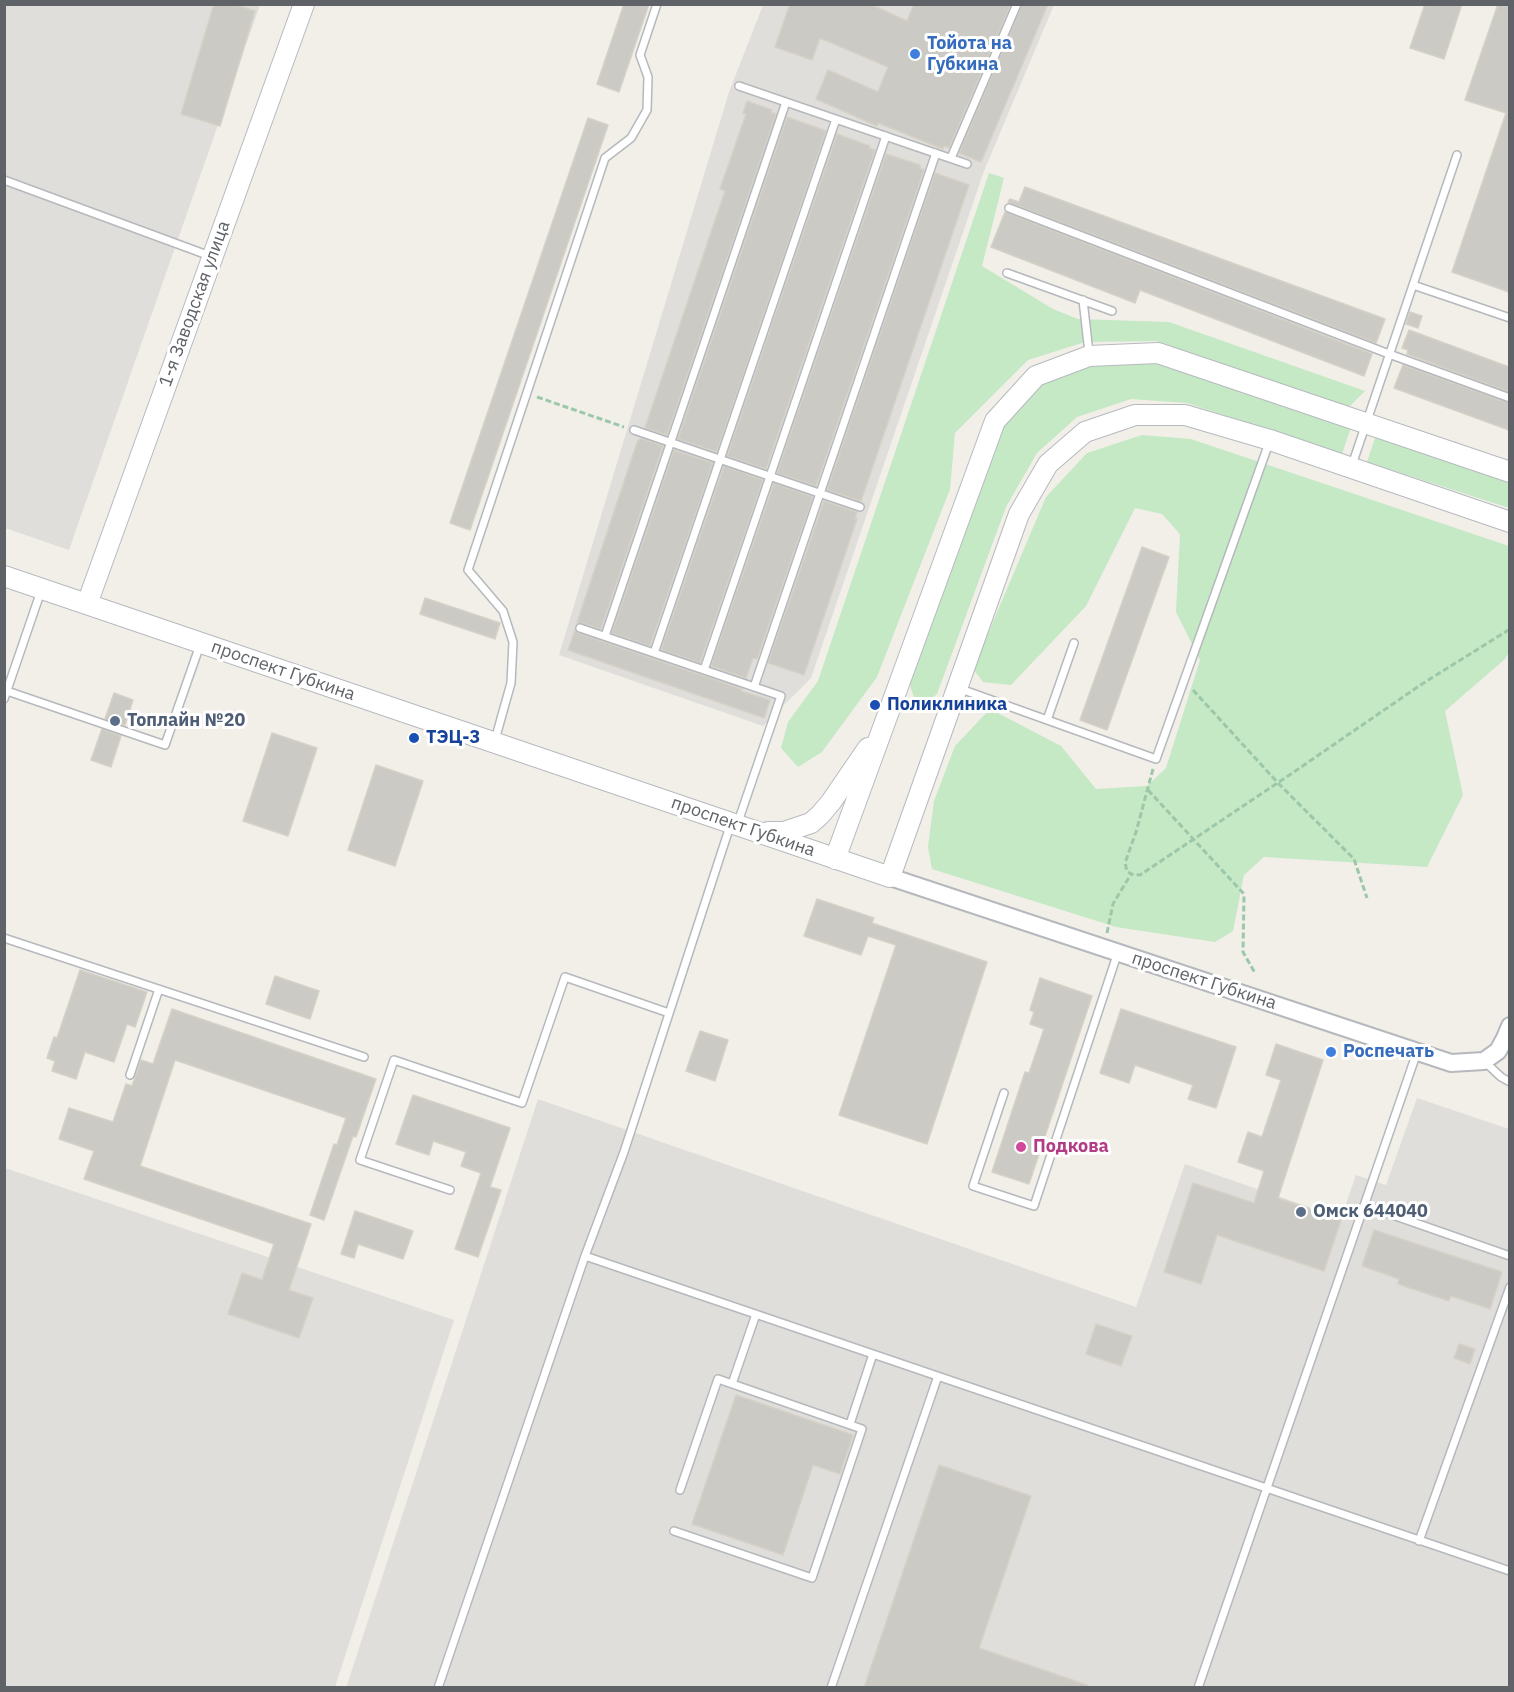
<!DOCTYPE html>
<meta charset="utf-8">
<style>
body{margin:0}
#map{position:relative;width:1514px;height:1692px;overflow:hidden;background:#f1efe8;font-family:"IBM Plex Sans",sans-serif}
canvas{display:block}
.frame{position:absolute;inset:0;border:6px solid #5f6368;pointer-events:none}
</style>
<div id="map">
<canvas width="1514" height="1692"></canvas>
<div class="frame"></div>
</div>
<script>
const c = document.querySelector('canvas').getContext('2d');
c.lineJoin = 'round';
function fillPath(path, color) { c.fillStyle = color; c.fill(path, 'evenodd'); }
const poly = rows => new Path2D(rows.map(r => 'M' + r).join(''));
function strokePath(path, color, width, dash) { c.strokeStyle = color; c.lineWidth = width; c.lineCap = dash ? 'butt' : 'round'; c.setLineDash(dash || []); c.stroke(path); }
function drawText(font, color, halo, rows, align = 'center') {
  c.font = font + ' "IBM Plex Sans",sans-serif'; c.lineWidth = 6; c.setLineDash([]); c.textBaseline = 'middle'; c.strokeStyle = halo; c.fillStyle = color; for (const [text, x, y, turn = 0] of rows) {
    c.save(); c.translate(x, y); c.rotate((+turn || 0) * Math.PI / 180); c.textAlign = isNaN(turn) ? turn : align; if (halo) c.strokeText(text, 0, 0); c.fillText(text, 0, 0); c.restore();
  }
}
fillPath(poly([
 [5,5,260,5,69,550,5,528],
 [763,5,1054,5,984,171,811,678,763,726,559,655,729,92],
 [1417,1098,1509,1129,1509,1687,346,1688,538,1099,1136,1307,1185,1164,1341,1218,1356,1175,1386,1185],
 [5,1168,454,1320,335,1687,5,1688]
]), '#e0deda');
fillPath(poly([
 [989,173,1004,178,982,266,1053,309,1078,319,1169,322,1365,391,1349,407,1156,341,1085,342,1028,360,955,433,950,489,877,677,822,752,798,767,781,748,788,722,818,681],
 [1155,361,1351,427,1342,454,1187,403,1131,399,1077,417,1037,453,1006,507,937,694,918,709,909,682,1003,426,1043,381,1092,364],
 [1142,435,1191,439,1509,546,1509,652,1505,659,1445,711,1463,795,1427,867,1264,857,1244,875,1233,931,1215,942,1116,927,932,869,928,847,934,801,955,746,990,709,1061,746,1096,789,1147,786,1166,768,1200,660,1176,612,1180,534,1162,514,1135,508,1086,606,1011,685,983,682,973,669,1046,497,1087,453],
 [1376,435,1509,480,1509,508,1367,462]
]), '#c5e8c5');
const building = poly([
 [214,4,233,4,255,11,220,126,181,114,214,4],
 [624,4,649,4,619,92,597,84,624,4],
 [790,4,870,4,907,21,914,4,1011,4,949,148,944,146,943,149,878,123,877,126,816,99,828,70,878,92,888,67,820,38,812,60,775,47,790,4],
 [1022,4,1048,4,981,162,959,153,1022,4],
 [1425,4,1462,4,1444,59,1410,48,1425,4],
 [1498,4,1509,4,1509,292,1452,272,1506,113,1465,100,1498,4],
 [747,101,772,110,771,112,776,114,667,435,645,428,725,191,720,189,746,114,743,113,747,101],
 [787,117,826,131,717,452,678,439,787,117],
 [588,118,608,125,470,530,450,523,588,118],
 [837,134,870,146,869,148,875,150,766,469,727,456,837,134],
 [886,154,920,165,920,168,924,170,816,486,777,473,886,154],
 [935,173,969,185,861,501,827,490,935,173],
 [1025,187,1385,319,1376,343,1008,202,1010,199,1019,202,1025,187],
 [1005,212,1372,354,1364,376,1140,290,1135,303,991,247,1005,212],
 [1410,312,1422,316,1418,328,1406,324,1410,312],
 [1409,330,1509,367,1509,392,1407,354,1408,350,1402,348,1409,330],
 [1403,365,1509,403,1509,430,1394,388,1403,365],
 [641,438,663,446,601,629,582,623,577,623,638,440,640,440,641,438],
 [674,450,713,463,650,646,612,633,674,450],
 [724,466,763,480,700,663,661,650,724,466],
 [774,483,813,497,757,659,753,658,746,678,711,666,774,483],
 [824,501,857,512,855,519,857,519,804,675,768,663,824,501],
 [1142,547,1169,557,1107,730,1080,720,1142,547],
 [425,598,500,623,495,639,420,614,425,598],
 [575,630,578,633,742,689,741,691,770,700,764,718,568,650,575,630],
 [114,693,133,700,125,725,105,719,114,693],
 [102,729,121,736,111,767,91,760,102,729],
 [272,733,317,748,288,836,243,821,272,733],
 [376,765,423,781,395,866,348,850,376,765],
 [817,899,874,918,872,923,987,962,927,1144,839,1115,896,945,868,936,861,955,804,936,817,899],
 [80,970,147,992,135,1027,127,1024,114,1062,85,1052,76,1079,52,1071,55,1061,47,1058,54,1037,57,1038,80,970],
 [275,976,319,991,310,1019,266,1004,275,976],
 [1040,978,1092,996,1029,1184,992,1172,1025,1072,1029,1073,1044,1029,1030,1024,1034,1012,1030,1010,1040,978],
 [172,1009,376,1079,356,1137,353,1136,324,1220,310,1215,334,1144,337,1145,346,1118,175,1060,140,1166,311,1224,289,1290,313,1298,299,1338,228,1314,242,1273,262,1280,274,1244,84,1179,94,1151,59,1139,69,1108,113,1122,126,1084,132,1086,141,1060,153,1064,172,1009],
 [1121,1009,1236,1047,1216,1108,1188,1099,1193,1085,1135,1065,1129,1083,1100,1073,1121,1009],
 [700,1031,728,1040,715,1081,686,1071,700,1031],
 [1276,1044,1323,1060,1278,1198,1341,1220,1324,1271,1217,1235,1201,1284,1164,1272,1193,1183,1254,1203,1264,1171,1238,1162,1248,1132,1262,1137,1281,1080,1266,1075,1276,1044],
 [413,1095,510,1128,490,1187,501,1190,478,1257,455,1249,481,1173,461,1166,466,1152,433,1141,429,1155,396,1144,413,1095],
 [355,1211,413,1231,403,1259,358,1244,354,1258,341,1254,355,1211],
 [1374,1230,1502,1272,1490,1309,1451,1296,1449,1301,1398,1284,1399,1279,1362,1266,1374,1230],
 [1096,1324,1132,1336,1121,1366,1086,1354,1096,1324],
 [1459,1344,1475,1349,1470,1364,1454,1358,1459,1344],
 [736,1395,853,1435,840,1474,813,1465,783,1555,692,1524,736,1395],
 [939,1465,1031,1496,979,1648,1087,1685,1087,1688,864,1688,939,1465]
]);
fillPath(building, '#cccac5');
strokePath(building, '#d6d1c6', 1.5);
const service = poly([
 [739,86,967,164],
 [951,158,1017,4],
 [4,180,210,256],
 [1009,208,1389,354,1510,398],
 [1007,273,1112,311],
 [1413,285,1510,318],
 [1083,300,1089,353],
 [634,430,860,507],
 [1352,465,1457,155],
 [580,628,781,696,738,822],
 [605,636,786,102],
 [654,653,836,119],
 [704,670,886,136],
 [754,687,936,153],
 [958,688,1156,759,1269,443],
 [7,691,165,745,200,645],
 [4,699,41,591],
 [1047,720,1074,643],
 [495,740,511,683,513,642,503,611,468,570,605,158,631,138,647,110,648,77,640,55,657,4],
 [4,938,364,1057],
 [1484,1061,1501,1077,1510,1082],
 [130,1075,159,989],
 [1004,1093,973,1186,1034,1206,1118,952],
 [450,1190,360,1160,394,1060,522,1103,565,977,669,1013],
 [1364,1205,1510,1256],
 [585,1256,1510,1571],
 [732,1384,756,1314],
 [850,1424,873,1354],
 [674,1531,812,1578,862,1429,718,1379,680,1490],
 [1419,1541,1510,1287],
 [438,1688,585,1256,624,1152,731,823],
 [831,1688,938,1376],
 [1198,1688,1417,1052]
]);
const tertiary = poly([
 [890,877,1451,1063,1484,1061,1498,1051,1505,1038,1510,1026]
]);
const secondary = poly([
 [4,576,890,877,1019,514,1048,464,1085,432,1135,415,1185,415,1270,440,1510,522],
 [87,604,304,4],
 [768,832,784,832,811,823,820,815,831,802,868,748],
 [835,859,995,421,1036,376,1089,356,1158,353,1510,472]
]);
strokePath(service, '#b5b8bc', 10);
strokePath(tertiary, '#b5b8bc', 20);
strokePath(secondary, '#b6babf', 22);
strokePath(poly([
 [537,397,624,427],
 [1193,690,1278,783,1354,859,1367,898],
 [1153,769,1136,832,1125,863,1127,871,1131,874,1140,875,1288,776,1422,684,1510,629],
 [1148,790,1244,894,1243,952,1255,973],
 [1107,933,1113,904,1131,874]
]), '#9cc7a9', 3, [6, 3]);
strokePath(service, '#fff', 7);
strokePath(tertiary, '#fff', 16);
strokePath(secondary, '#fff', 20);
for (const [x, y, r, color] of [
 [915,54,6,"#3f7fe0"],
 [875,705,6,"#1a4fb4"],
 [115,721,6,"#5c6f8a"],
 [414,738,6,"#1a4fb4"],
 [1331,1052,6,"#3f7fe0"],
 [1021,1147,6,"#d1479c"],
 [1301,1212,6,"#5c6f8a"]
]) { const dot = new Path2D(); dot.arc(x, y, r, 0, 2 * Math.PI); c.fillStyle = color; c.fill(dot); strokePath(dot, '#fff', 2); }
drawText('bold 18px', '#366cbe', '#fff', [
 ["Тойота на",927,44],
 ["Губкина",927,65],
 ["Роспечать",1343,1052]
], 'left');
drawText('18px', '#5f6368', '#fff', [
 ["1-я Заводская улица",195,304,-70],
 ["проспект Губкина",283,671,19],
 ["проспект Губкина",743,827,19],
 ["проспект Губкина",1204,981,18]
]);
drawText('bold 18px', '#164399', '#fff', [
 ["Поликлиника",887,705],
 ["ТЭЦ-3",426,738]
], 'left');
drawText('bold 18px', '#4e5e75', '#fff', [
 ["Топлайн №20",127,721],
 ["Омск 644040",1313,1212]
], 'left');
drawText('bold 18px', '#b23c85', '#fff', [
 ["Подкова",1033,1147]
], 'left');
</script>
